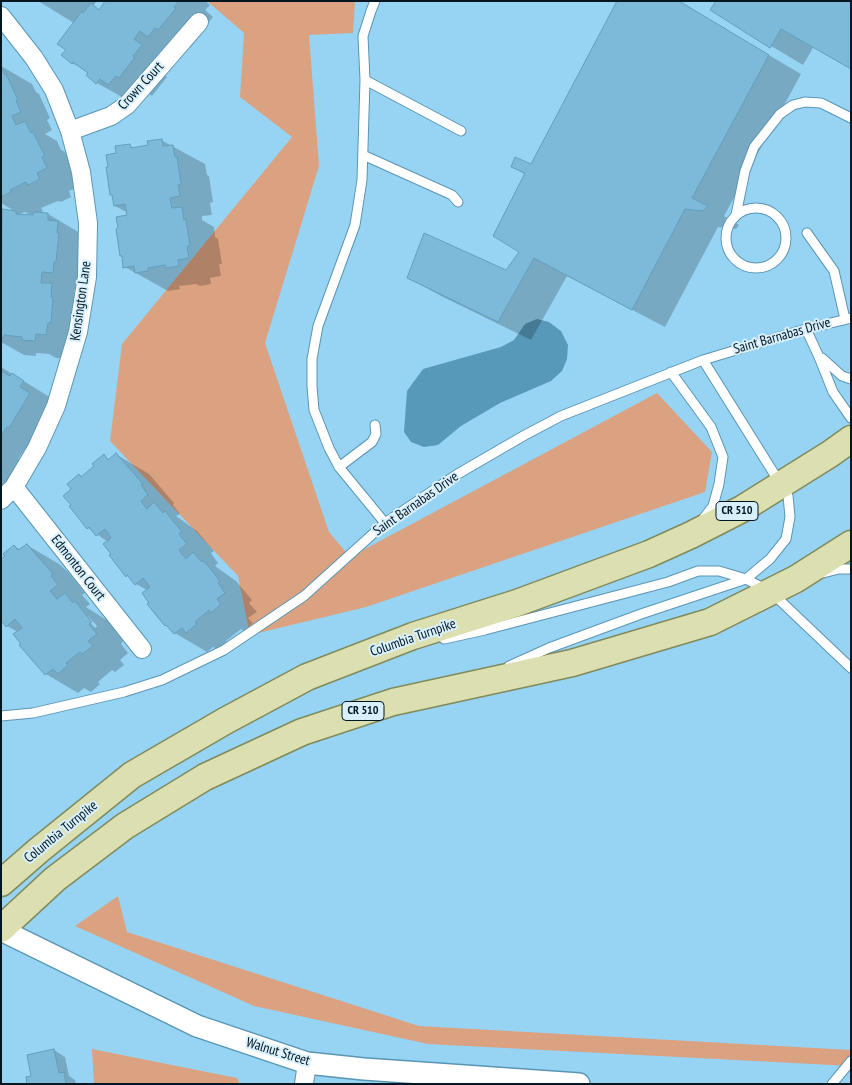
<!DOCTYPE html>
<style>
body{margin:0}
#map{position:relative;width:852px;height:1085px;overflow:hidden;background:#97d4f4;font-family:"PT Sans Narrow",sans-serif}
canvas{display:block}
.frame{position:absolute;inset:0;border:2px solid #001621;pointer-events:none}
</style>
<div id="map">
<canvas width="852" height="1085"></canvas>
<div class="frame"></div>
</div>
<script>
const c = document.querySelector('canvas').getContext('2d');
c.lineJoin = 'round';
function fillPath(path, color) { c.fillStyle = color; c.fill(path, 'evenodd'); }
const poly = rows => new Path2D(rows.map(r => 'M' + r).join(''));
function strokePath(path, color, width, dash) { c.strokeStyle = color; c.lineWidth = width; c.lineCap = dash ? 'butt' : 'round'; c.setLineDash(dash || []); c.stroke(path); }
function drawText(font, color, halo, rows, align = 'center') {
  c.font = font + ' "PT Sans Narrow",sans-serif'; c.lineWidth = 4; c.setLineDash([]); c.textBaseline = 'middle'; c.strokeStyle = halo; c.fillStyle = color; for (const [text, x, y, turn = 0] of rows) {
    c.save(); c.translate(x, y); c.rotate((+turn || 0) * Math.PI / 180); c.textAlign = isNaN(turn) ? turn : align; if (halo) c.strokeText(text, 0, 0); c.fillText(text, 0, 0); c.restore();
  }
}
fillPath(poly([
 [207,1,355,1,353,33,309,35,319,166,265,343,329,532,350,557,657,393,712,452,705,492,366,607,250,635,238,576,110,441,122,344,292,137,240,97,244,33],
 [118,896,127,932,419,1026,851,1050,851,1066,428,1044,254,1006,75,926],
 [92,1049,237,1078,240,1084,94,1084]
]), '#dba281');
fillPath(poly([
 [537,319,549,322,561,331,568,345,567,359,562,371,551,381,500,403,461,426,438,445,424,447,411,442,404,432,407,391,423,369,501,347,514,340,525,324]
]), '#5799b9');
fillPath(poly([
 [38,1,97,1,93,6,100,10,107,1,205,1,210,5,205,10,213,17,206,26,207,27,190,48,188,46,165,75,167,77,152,96,149,94,141,103,132,98,129,101,97,83,90,73,72,63,67,50,65,33,74,23],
 [677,1,801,74,724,216,739,225,736,229,718,227,665,327,567,276,531,340,441,296,409,278,507,272,521,252,526,175,513,167,532,166],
 [851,1,814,46,803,65,711,10],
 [1,66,32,84,36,92,39,94,50,118,47,120,52,130,45,134,57,141,61,150,65,152,76,175,78,187,69,191,71,197,61,202,58,201,41,208,43,211,37,214,48,214,80,233,85,291,74,290,74,297,84,303,67,359,56,358,49,354,36,353,36,356,24,355,1,342,1,217,16,212,1,203],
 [25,212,34,217,20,214],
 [161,140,205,164,207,175,209,176,213,202,210,203,212,215,202,216,202,220,214,227,215,237,218,239,222,264,219,264,221,276,210,278,211,284,200,286,196,284,179,286,180,289,168,291,125,267,123,257,121,256,119,230,128,216,128,213,115,206,114,196,111,195,109,168,118,154,130,146,134,148,149,146],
 [1,367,56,401,34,454,25,449,18,459,27,465,1,504],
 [117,455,149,474,174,503,173,505,180,514,176,516,197,531,214,551,211,553,218,563,215,566,236,581,252,600,249,603,257,612,248,618,253,623,244,631,241,629,226,641,228,643,219,650,213,647,207,652,175,633,166,625,151,603,147,590,136,584,112,554,108,542,88,528,71,506,82,478,96,467,104,456,110,460],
 [27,545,59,564,68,572,85,593,82,595,90,604,86,607,108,621,123,641,121,644,128,653,120,660,124,665,115,672,112,670,98,682,100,684,91,692,84,688,78,693,46,674,22,644,18,632,7,626,14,546,21,550],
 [85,616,88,616,97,626,95,628],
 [54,1050,65,1057,69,1076,75,1080,76,1084,29,1084]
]), '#0003');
const building = poly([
 [105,1,179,1,174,7,176,8,158,30,155,28,148,37,140,31,134,39,142,45,133,56,135,57,119,78,116,76,108,85,100,79,96,84,86,75,88,73,73,62,72,64,61,55,66,50,57,44,82,11,83,13,91,3,99,10,105,1],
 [617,1,679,1,769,55,692,198,708,206,703,211,685,209,632,310,534,258,498,322,407,278,424,233,506,270,519,252,493,236,525,173,511,167,515,157,531,164,617,1],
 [716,1,851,1,851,69,781,29,770,48,710,10,716,1],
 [1,67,5,75,6,74,18,100,16,101,21,112,12,116,16,125,25,121,31,133,33,132,45,156,42,157,47,168,37,173,40,179,28,185,26,182,10,190,11,192,1,197,1,67],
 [162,139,163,146,173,145,175,157,177,156,181,184,178,185,180,196,170,198,172,208,182,207,184,220,186,219,190,246,187,246,189,258,178,260,179,266,166,268,165,265,148,268,148,271,135,273,134,266,123,268,122,256,120,256,116,229,118,228,116,217,127,215,125,204,114,206,112,195,110,195,106,167,108,167,106,155,116,153,115,146,130,144,131,148,148,145,147,141,162,139],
 [2,209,16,211,16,214,33,215,34,212,48,213,48,220,58,221,57,233,59,233,56,262,54,262,53,273,42,272,41,283,52,283,51,297,53,297,51,323,48,323,46,335,36,334,35,341,22,340,22,337,4,335,4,338,1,338,2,209],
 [1,371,10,376,12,373,24,381,20,387,30,393,9,428,7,427,1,436,1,371],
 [116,453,143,484,141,485,148,495,141,501,147,509,154,502,163,513,165,511,182,532,179,534,187,544,179,550,186,559,193,552,202,562,204,561,220,581,218,583,225,593,217,599,221,604,211,613,209,610,195,622,197,624,186,633,182,628,174,634,166,625,165,626,147,604,149,603,142,593,150,587,143,578,135,585,127,575,126,577,109,555,111,554,103,544,111,538,105,529,96,536,89,527,87,529,69,506,71,505,63,496,71,489,67,484,79,474,81,477,94,466,92,464,104,454,108,460,116,453],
 [27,544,53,574,51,576,58,585,50,591,57,599,65,593,73,603,75,601,92,622,89,624,97,634,88,641,93,646,82,654,80,652,66,663,68,665,58,674,53,669,45,675,19,645,21,644,13,634,22,628,15,619,6,627,1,620,1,559,5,556,3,554,14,545,18,550,27,544],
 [54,1049,59,1073,64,1072,66,1084,27,1084,26,1077,31,1076,27,1055,54,1049]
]);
fillPath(building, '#7dbad9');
strokePath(building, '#629ebc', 1);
const service = poly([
 [375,1,371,11,363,36,365,80,362,180,355,225,318,326,312,359,312,386,314,410,329,448,339,467,385,523],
 [365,80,461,131],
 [363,155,452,195,458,202],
 '726 238a30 30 0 1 1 60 0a30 30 0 1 1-60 0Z',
 [736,215,745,171,754,147,780,114,793,105,805,102,821,103,851,118],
 [807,233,834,271,845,319],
 [806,329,819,357,833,392,851,418],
 [822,358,842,376,851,379],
 [671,372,711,427,723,457,719,484,713,506,703,519],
 [339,467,372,442,376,434,375,425],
 [823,573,839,569,851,569],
 [444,639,485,630,668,582,698,571,719,571,746,579,771,592,851,668],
 [509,666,549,648,641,614,746,579,770,559,786,539,790,517,788,496,703,360],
 [1,716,33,713,124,692,162,680,224,650,304,596,385,523,456,475,525,435,561,416,703,360,806,329,851,318],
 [832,1084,851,1061]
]);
const minor = poly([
 [1,16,34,58,54,90,70,131,81,172,88,223,87,277,78,332,56,406,37,448,14,487,1,500],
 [70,131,111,116,127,105,199,22],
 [14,487,142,649],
 [304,1084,307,1063]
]);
const tertiary = poly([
 [1,930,197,1026,307,1063,364,1069,579,1084]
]);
const primary = poly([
 [1,883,39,850,132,775,225,721,307,677,413,636,517,603,649,554,691,535,742,509,830,454,851,439],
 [1,929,55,879,125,826,205,777,302,732,393,702,572,663,710,622,796,579,851,544]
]);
strokePath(service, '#5a96b3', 11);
strokePath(minor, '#5a96b3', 20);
strokePath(tertiary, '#5a96b3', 24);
strokePath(primary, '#808a5b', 29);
strokePath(service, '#fff', 9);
strokePath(minor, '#fff', 18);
strokePath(tertiary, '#fff', 21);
strokePath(primary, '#dcdfaf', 26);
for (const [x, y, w] of [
 [737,511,42],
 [363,711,42]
]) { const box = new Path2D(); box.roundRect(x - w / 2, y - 9.5, w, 19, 4); c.fillStyle = '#d8f0fc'; c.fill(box); strokePath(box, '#001621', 1); }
drawText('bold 12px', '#001621', null, [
 ["CR 510",737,511],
 ["CR 510",363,711]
]);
drawText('14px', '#001621', '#d8f0fc', [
 ["Crown Court",141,86,-47],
 ["Kensington Lane",81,301,-82],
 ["Saint Barnabas Drive",782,336,-16],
 ["Saint Barnabas Drive",416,504,-35],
 ["Edmonton Court",78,568,52],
 ["Columbia Turnpike",413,638,-19],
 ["Columbia Turnpike",61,832,-39],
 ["Walnut Street",278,1052,17]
]);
</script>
